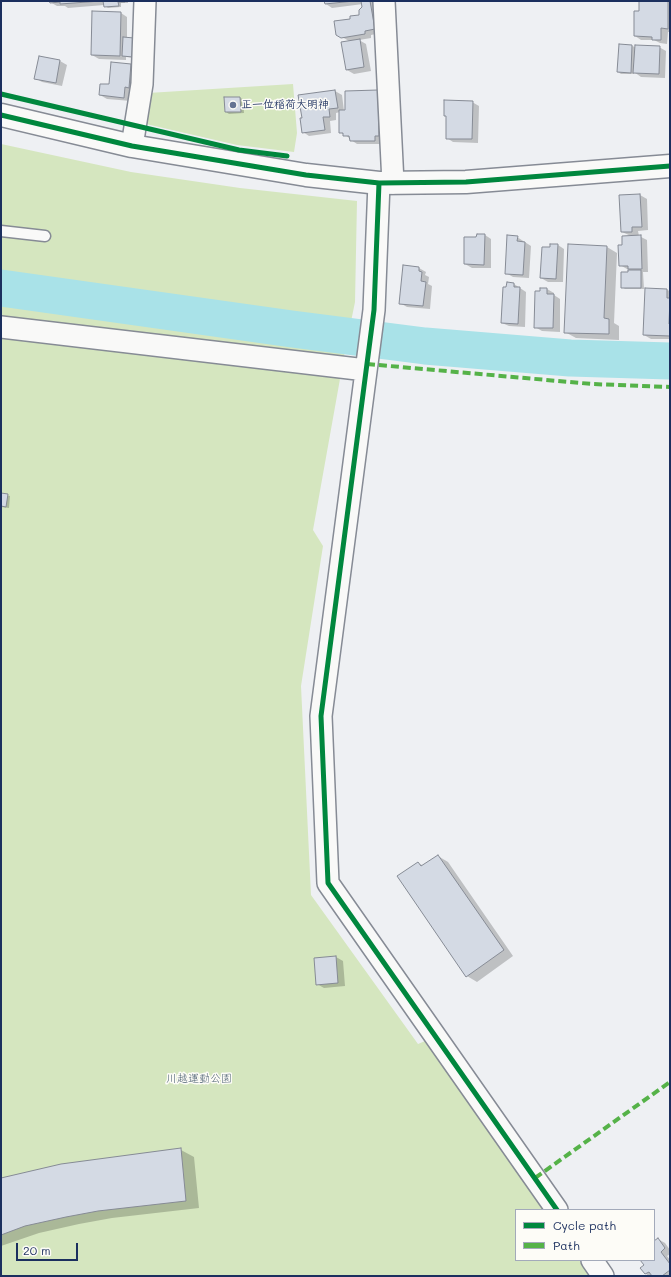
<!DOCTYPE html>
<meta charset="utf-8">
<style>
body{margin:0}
#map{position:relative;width:671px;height:1277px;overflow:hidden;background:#eef0f3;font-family:Mali,sans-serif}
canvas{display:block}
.frame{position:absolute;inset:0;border:2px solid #1b2f5e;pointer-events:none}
.legend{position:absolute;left:515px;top:1209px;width:140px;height:52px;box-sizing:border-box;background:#fdfcf7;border:1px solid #a3aaba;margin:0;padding:5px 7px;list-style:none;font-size:12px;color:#1b2f5e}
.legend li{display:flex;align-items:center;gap:8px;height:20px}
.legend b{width:20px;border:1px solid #a3aaba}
.scale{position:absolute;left:16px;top:1243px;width:62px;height:18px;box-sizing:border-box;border:2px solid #1b2f5e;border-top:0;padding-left:5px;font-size:12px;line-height:14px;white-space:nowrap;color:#1b2f5e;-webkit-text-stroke:3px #fdfcf7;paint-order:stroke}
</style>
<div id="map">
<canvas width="671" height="1277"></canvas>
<div class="frame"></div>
<ul class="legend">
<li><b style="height:5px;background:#00873e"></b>Cycle path</li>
<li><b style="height:5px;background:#55b248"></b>Path</li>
</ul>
<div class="scale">20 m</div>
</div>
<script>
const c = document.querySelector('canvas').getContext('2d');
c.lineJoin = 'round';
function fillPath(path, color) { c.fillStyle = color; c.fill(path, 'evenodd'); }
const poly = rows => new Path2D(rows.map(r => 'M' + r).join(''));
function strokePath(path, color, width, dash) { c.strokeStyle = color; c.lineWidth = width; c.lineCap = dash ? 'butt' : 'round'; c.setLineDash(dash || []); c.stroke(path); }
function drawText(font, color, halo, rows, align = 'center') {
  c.font = font + ' Mali,"Klee One",sans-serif'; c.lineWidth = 3; c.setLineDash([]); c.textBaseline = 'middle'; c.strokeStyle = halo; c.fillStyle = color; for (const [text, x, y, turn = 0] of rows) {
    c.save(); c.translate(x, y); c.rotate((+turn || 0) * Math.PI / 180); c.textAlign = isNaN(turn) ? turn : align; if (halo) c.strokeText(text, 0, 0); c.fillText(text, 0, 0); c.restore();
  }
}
fillPath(poly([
 [293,84,297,133,294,152,237,145,146,124,148,93],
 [1,144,131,172,240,188,357,201,355,302,345,351,313,530,323,546,301,686,311,895,418,1044,425,1041,544,1210,516,1210,516,1260,579,1260,591,1276,1,1276]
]), '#d5e6bf');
fillPath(poly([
 [50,1,128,1,128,3,121,3,121,7,108,8,105,6,104,5,68,8,65,6,57,6,50,2],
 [325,1,370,1,377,5,381,33,371,35,371,38,359,40,366,44,371,71,354,74,347,70,349,41,342,37,351,19,360,15,363,4,332,8,326,4],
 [640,1,670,1,670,32,668,32,667,44,660,43,654,40,641,40,635,36,640,12],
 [121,13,127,17,127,39,136,58,126,57,126,60,99,59,92,55],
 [620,45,632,46,635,47,659,47,666,51,665,78,641,77,634,72,634,74,621,74,618,72],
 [39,57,60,61,67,65,62,86,42,82,35,78],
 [112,63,131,65,138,69,131,101,107,99,100,95,110,86],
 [335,91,342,95,344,111,378,91,382,144,357,144,351,140,351,139,340,132,340,112,336,113,336,120,330,121,331,133,309,136,303,132,303,119],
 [240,98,243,99,244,113,229,114,226,112],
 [472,102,479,106,478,143,453,142,447,138],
 [640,195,647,199,648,230,638,231,639,236,647,240,648,272,643,272,644,289,667,290,670,291,670,339,651,339,644,335,646,289,625,289,622,287,629,273,629,269,627,269,620,265,623,246,631,236,622,232],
 [485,235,491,239,491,268,472,268,465,264,477,238],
 [517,237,531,246,529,278,513,277,506,273],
 [558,245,564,249,563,282,548,282,541,278,551,248],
 [607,247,617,253,614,323,619,326,619,340,576,338,565,332],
 [419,268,426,272,425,275,429,277,428,284,432,286,430,309,407,307,400,303],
 [514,284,526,292,525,327,509,326,502,323],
 [541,289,547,289,554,293,554,295,560,299,560,332,542,331,535,327],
 [1,494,10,496,9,508,1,507],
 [438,856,448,862,513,956,477,982,467,976,418,863,424,866],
 [336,957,343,961,345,986,324,988,317,984],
 [181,1150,194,1157,199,1208,112,1218,79,1224,39,1233,1,1246,1,1179],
 [658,1239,665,1243,670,1250,670,1254,667,1256,670,1260,670,1276,649,1276,646,1274,645,1265,642,1260,654,1260,654,1242]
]), '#0003');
strokePath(poly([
 [1,288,292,329,425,346,570,358,670,361]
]), '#a9e2e8', 37);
const building = poly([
 [49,1,101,1,60,4,60,2,50,3,49,1],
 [103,1,125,1,125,2,118,2,119,6,104,7,103,1],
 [324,1,354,1,325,4,324,1],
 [361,1,370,1,375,29,365,31,365,34,341,38,336,35,334,21,350,19,350,16,359,15,359,10,362,7,361,1],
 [639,1,668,1,668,29,661,28,661,40,652,40,652,37,634,36,634,11,639,11,639,1],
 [92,11,121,12,120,56,91,55,92,11],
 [123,37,134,38,133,57,122,56,123,37],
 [360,39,364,67,346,70,341,42,360,39],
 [619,44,632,45,631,73,617,72,619,44],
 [635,45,660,46,659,74,633,73,635,45],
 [39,56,60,60,56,83,34,79,39,56],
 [111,62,131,64,129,88,125,87,124,98,99,95,100,84,109,84,111,62],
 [335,90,338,108,329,109,330,117,323,117,325,130,302,133,300,118,302,118,298,95,335,90],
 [378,90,379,136,375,136,375,141,350,141,349,136,343,136,343,133,339,133,339,110,345,110,345,91,378,90],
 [224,97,240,97,241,112,225,112,224,97],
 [444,100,473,101,472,139,446,139,446,116,444,116,444,100],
 [640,194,642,227,632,227,632,232,621,232,619,195,640,194],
 [477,234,485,234,484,265,464,264,464,237,476,237,477,234],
 [507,235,518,236,517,241,525,242,523,275,505,274,507,235],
 [641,235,642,269,628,269,628,266,619,266,618,245,622,245,622,236,641,235],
 [550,244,558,244,556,279,540,278,542,247,550,247,550,244],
 [568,244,607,246,604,318,609,319,609,334,564,333,568,244],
 [403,265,419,267,419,271,422,272,421,281,426,282,423,306,399,304,403,265],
 [628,270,641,270,641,288,621,288,621,272,628,272,628,270],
 [507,282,514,283,514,287,520,287,518,324,501,323,503,287,506,287,507,282],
 [540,288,547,288,547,294,554,294,553,328,534,328,535,291,540,291,540,288],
 [645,288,667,289,667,298,670,298,669,324,670,324,670,336,643,335,645,288],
 [1,493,8,494,6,507,1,506,1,493],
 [438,855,504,950,466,977,397,876,418,862,421,866,438,855],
 [336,956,338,983,316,985,314,958,336,956],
 [181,1148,186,1201,98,1211,66,1217,25,1226,1,1235,1,1178,61,1164,181,1148],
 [658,1238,665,1248,661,1252,670,1264,670,1270,662,1276,652,1276,649,1272,645,1274,640,1268,644,1265,640,1260,654,1260,654,1241,658,1238]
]);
fillPath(building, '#d4dae4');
strokePath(building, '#868b95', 1);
const lane = poly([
 [1,231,45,236]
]);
const street = poly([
 [384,1,393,183],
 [132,146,142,84,145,1],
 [379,183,374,310,321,716,328,883,557,1210],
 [1,327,366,370],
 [592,1260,603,1276]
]);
const secondary = poly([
 [1,115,132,146,306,175,379,183,466,182,670,166]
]);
strokePath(lane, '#868b95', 13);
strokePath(street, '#868b95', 24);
strokePath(secondary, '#868b95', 25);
strokePath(lane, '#f9f9f8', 10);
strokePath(street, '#f9f9f8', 21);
strokePath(secondary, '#f9f9f8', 22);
strokePath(poly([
 [367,364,592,384,670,387],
 [535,1178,670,1082]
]), '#55b248', 4, [8, 4]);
strokePath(poly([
 [1,94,239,150,287,156],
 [1,115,132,146,306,175,379,183,466,182,670,166],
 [379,183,374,310,321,716,328,883,557,1210]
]), '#00873e', 5);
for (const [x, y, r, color] of [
 [233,105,4,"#657392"]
]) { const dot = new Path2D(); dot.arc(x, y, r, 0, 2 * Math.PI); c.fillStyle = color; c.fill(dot); strokePath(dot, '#fdfcf7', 1.5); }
drawText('bold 11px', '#1b2f5e', '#fdfcf7', [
 ["正一位稲荷大明神",241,105]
], 'left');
drawText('11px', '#445a6c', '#fdfcf7', [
 ["川越運動公園",199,1079]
]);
</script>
